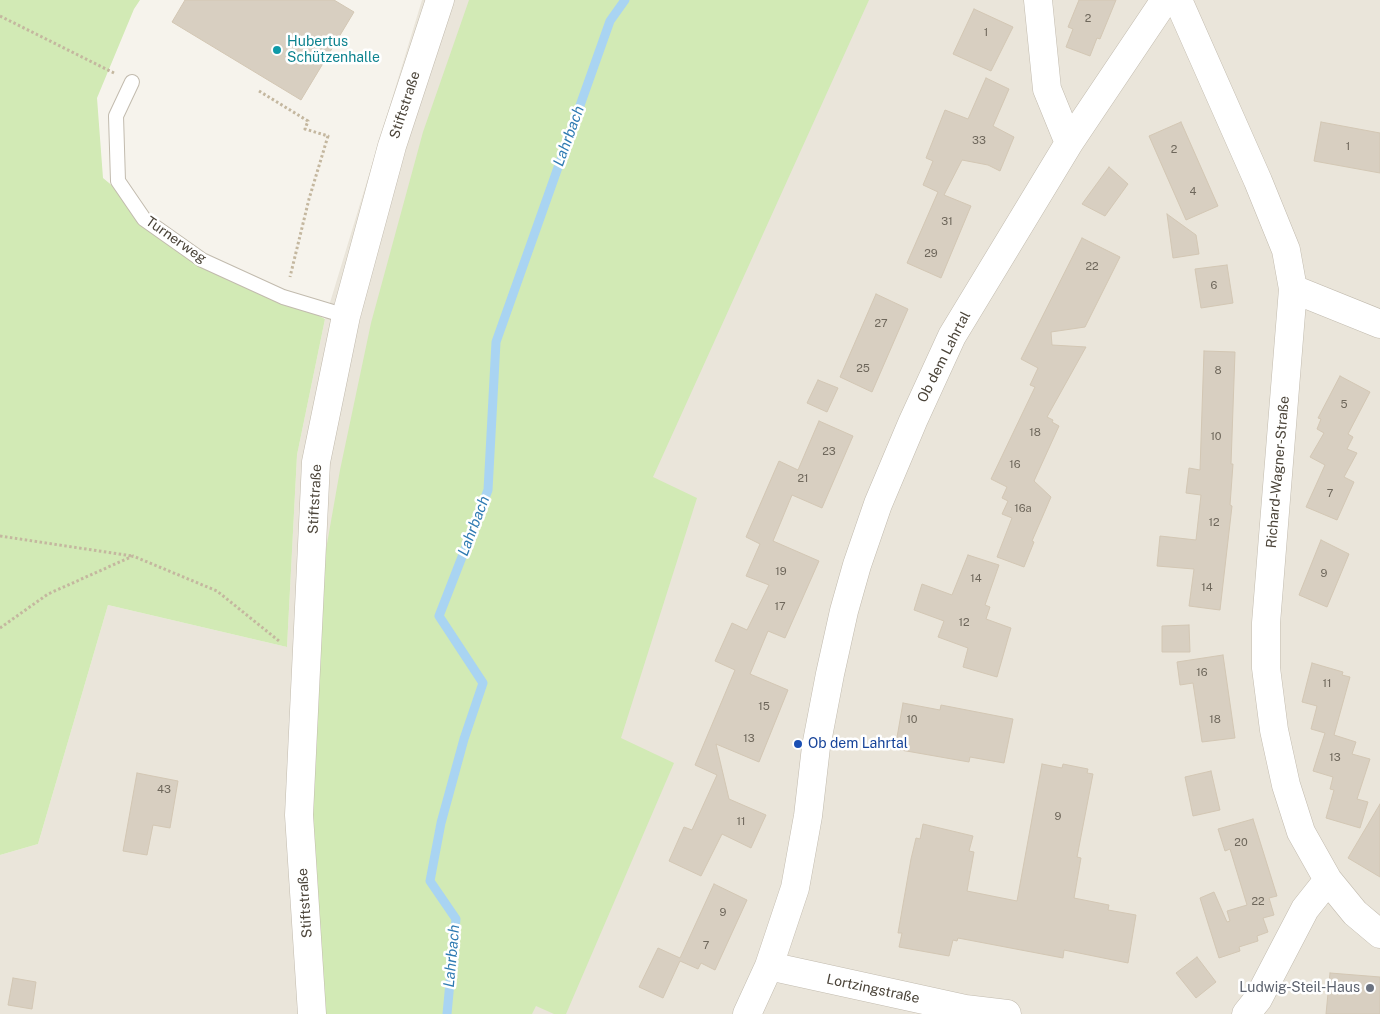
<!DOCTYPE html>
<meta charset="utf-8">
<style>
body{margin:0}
canvas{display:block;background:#f6f3ec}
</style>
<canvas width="1380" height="1014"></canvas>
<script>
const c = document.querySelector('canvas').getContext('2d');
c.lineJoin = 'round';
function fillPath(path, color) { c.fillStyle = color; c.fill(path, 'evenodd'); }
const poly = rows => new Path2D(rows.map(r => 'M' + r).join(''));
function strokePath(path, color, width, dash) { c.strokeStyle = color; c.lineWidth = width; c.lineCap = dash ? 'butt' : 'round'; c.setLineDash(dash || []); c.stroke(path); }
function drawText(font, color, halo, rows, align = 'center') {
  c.font = font + ' "Public Sans",sans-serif'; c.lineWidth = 5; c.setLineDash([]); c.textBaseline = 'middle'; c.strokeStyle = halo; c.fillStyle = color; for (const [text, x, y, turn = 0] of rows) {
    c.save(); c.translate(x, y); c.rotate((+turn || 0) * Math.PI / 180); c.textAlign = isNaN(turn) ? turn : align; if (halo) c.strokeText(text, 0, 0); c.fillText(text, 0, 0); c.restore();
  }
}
fillPath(poly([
 [422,0,1380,0,1380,1014,0,1014,0,855,38,844,108,605,287,647,297,455,325,319]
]), '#eae5da');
fillPath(poly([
 [0,0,140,0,134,9,97,98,103,178,202,260,283,297,325,319,297,455,287,647,108,605,38,844,0,855],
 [469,0,869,0,653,477,697,498,621,738,674,763,566,1014,554,1014,536,1006,532,1014,312,1014,306,663,340,470,371,323,423,132]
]), '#d2eab5');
strokePath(poly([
 [447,1014,456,919,430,881,441,823,464,739,483,683,439,616,488,490,496,342,610,21,625,0]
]), '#a9d4f2', 9);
const building = poly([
 [185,0,334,0,354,12,301,100,172,22,185,0],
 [1079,0,1116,0,1100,39,1097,38,1090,56,1066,47,1073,29,1068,27,1079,0],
 [974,9,1013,27,991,71,953,54,974,9],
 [986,78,1009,89,993,126,1014,137,1000,171,988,165,962,160,944,195,971,206,941,278,907,263,938,192,923,185,933,161,926,158,945,110,968,119,986,78],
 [1181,122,1218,206,1186,220,1149,136,1181,122],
 [1321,122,1380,133,1380,173,1314,161,1321,122],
 [1109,167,1128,184,1105,216,1082,204,1109,167],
 [1167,214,1196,235,1199,254,1173,258,1167,214],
 [1082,238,1120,257,1085,327,1051,332,1052,345,1086,347,1047,417,1053,420,1052,422,1059,426,1034,481,1051,497,1032,541,1034,542,1024,567,997,557,1012,518,1002,514,1008,501,1002,498,1007,487,991,479,1035,387,1030,385,1038,368,1021,359,1082,238],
 [1227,265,1233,303,1201,308,1195,269,1227,265],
 [876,294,908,309,872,392,840,377,876,294],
 [1204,351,1235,352,1231,464,1233,464,1230,505,1232,506,1220,610,1189,606,1194,569,1157,566,1160,536,1196,540,1201,495,1186,493,1189,468,1200,470,1204,351],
 [1340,376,1370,392,1348,434,1353,437,1347,449,1357,453,1344,477,1354,482,1337,520,1306,507,1325,465,1310,457,1324,433,1317,429,1321,419,1318,418,1340,376],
 [818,380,838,388,827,412,807,403,818,380],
 [819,421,853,436,822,508,792,495,773,541,819,561,785,638,768,631,750,674,788,690,759,762,716,744,729,799,766,815,751,848,722,834,701,876,669,861,684,827,692,830,717,775,695,765,735,670,715,661,732,623,747,630,769,585,746,576,760,544,746,537,779,461,798,470,819,421],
 [1321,540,1349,554,1327,607,1299,595,1321,540],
 [968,555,999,565,985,605,990,607,986,619,1011,628,997,677,963,667,968,648,938,637,944,621,914,610,922,584,952,595,968,555],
 [1189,625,1190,652,1162,652,1162,626,1189,625],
 [1223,655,1235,738,1202,742,1193,683,1180,685,1177,662,1223,655],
 [1312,663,1343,672,1342,675,1350,677,1334,735,1356,742,1352,754,1370,759,1357,799,1368,802,1360,828,1326,818,1334,790,1330,789,1333,777,1313,771,1325,733,1311,729,1317,706,1302,702,1312,663],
 [903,703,940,710,941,705,1013,719,1004,763,970,757,969,762,895,749,903,703],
 [1042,764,1062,768,1063,764,1088,769,1087,773,1093,774,1077,857,1081,858,1074,898,1109,905,1108,910,1136,915,1128,963,1064,950,1063,958,958,938,957,941,953,940,949,956,899,947,902,933,898,933,911,859,916,838,920,839,923,824,973,836,969,851,974,852,967,891,1017,901,1042,764],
 [1211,771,1220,810,1193,816,1185,777,1211,771],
 [137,773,178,781,170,828,153,825,147,855,123,851,137,773],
 [1380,804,1380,877,1348,858,1380,804],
 [1253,819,1277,896,1269,898,1274,915,1263,918,1268,932,1257,936,1258,941,1239,947,1240,951,1219,958,1200,898,1214,892,1227,922,1230,921,1227,911,1247,905,1230,849,1225,851,1218,829,1253,819],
 [714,884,747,900,715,970,701,963,698,969,680,961,663,998,639,987,658,948,680,958,714,884],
 [1197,957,1216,982,1196,998,1176,973,1197,957],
 [1330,973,1380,977,1380,1014,1326,1014,1330,973],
 [13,978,36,982,32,1009,8,1005,13,978]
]);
fillPath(building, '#d8cfc1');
strokePath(building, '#d3c7b4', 1);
const lane = poly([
 [132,82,116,116,118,181,144,219,202,260,283,297,346,316]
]);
const street = poly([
 [1038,0,1047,89,1069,143],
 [1178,0,1258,181,1286,250,1293,289,1266,623,1266,668,1274,730,1286,785,1301,832,1328,880,1355,913,1380,934],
 [1293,289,1380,324],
 [769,966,965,1009,1007,1014],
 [312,1014,299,815,316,462,346,316,392,146,440,0],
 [747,1014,769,966,795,888,808,816,816,747,830,674,844,611,857,565,878,504,913,421,952,336,1069,143,1165,0],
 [1246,1014,1258,999,1305,909,1328,880]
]);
strokePath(lane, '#c2bbae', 16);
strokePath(street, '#c2bbae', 29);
strokePath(poly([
 [0,16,114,73],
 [259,91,308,121,305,129,328,136,309,199,290,277],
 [0,536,132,556],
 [0,628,48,594,133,556,217,591,279,641]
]), '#c4b79f', 3, [2.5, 2.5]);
strokePath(lane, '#fff', 14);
strokePath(street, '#fff', 28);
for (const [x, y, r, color] of [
 [277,50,5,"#0f9aa8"],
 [798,744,5,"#1a4fb4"],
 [1370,988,5,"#6b7280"]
]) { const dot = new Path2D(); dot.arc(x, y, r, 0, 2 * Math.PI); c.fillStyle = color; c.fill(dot); strokePath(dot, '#fff', 2); }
drawText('11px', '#6e675b', null, [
 ["2",1088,19],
 ["1",986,33],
 ["33",979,141],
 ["1",1348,147],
 ["2",1174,150],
 ["4",1193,192],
 ["31",947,222],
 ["29",931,254],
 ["22",1092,267],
 ["6",1214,286],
 ["27",881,324],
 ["25",863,369],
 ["8",1218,371],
 ["5",1344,405],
 ["18",1035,433],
 ["10",1216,437],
 ["23",829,452],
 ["16",1015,465],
 ["21",803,479],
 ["7",1330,494],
 ["16a",1023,509],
 ["12",1214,523],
 ["19",781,572],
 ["9",1324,574],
 ["14",976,579],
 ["14",1207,588],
 ["17",780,607],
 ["12",964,623],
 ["16",1202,673],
 ["11",1327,684],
 ["15",764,707],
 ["10",912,720],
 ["18",1215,720],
 ["13",749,739],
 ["13",1335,758],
 ["43",164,790],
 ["9",1058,817],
 ["11",741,822],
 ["20",1241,843],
 ["22",1258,902],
 ["9",723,913],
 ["7",706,946]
]);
drawText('14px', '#0d838f', '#fff', [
 ["Hubertus",287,42],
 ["Schützenhalle",287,58]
], 'left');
drawText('14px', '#4b4439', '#fff', [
 ["Stiftstraße",405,105,-72],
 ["Turnerweg",176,240,35],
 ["Ob dem Lahrtal",944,357,-63],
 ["Richard-Wagner-Straße",1278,472,-85],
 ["Stiftstraße",315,499,-87],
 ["Stiftstraße",305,903,-94],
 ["Lortzingstraße",873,989,12]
]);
drawText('14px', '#164399', '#fff', [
 ["Ob dem Lahrtal",808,744]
], 'left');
drawText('14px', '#5b616d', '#fff', [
 ["Ludwig-Steil-Haus",1360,988]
], 'right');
drawText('italic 15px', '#2e7ab2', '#fff', [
 ["Lahrbach",569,136,-70],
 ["Lahrbach",474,526,-69],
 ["Lahrbach",452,956,-85]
]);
</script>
